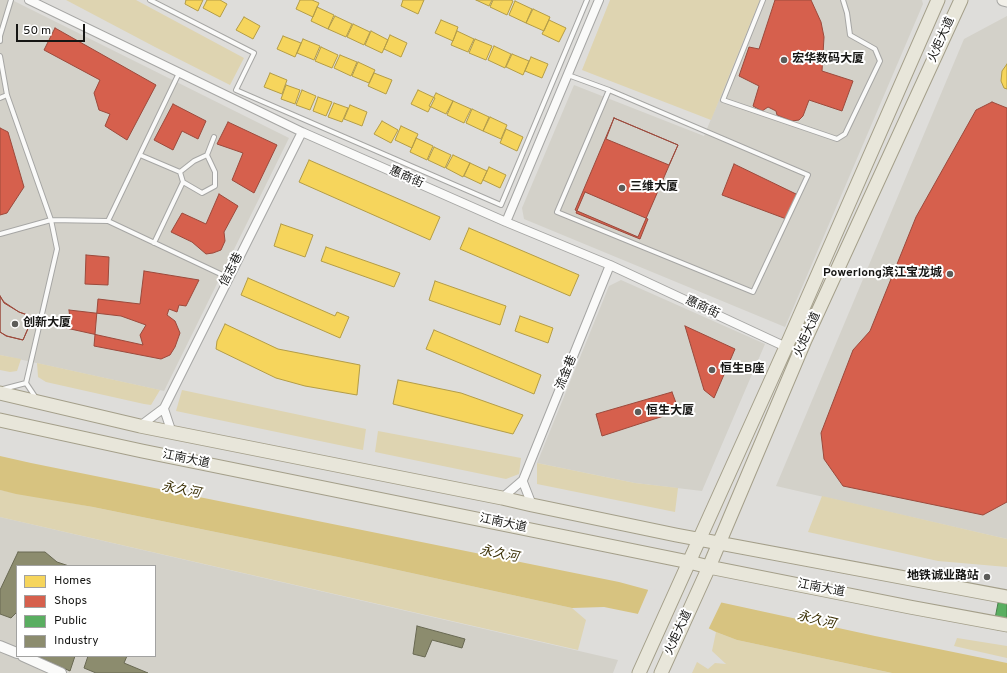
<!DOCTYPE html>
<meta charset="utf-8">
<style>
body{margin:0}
#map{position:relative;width:1007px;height:673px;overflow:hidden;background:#deddda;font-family:Overpass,sans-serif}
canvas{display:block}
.legend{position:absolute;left:16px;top:565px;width:140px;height:92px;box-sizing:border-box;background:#fff;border:1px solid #a2a2a1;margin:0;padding:5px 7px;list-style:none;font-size:12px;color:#161614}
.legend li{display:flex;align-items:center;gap:8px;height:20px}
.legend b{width:20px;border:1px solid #a2a2a1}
.scale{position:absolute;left:16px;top:24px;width:69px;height:18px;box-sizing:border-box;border:2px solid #161614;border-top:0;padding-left:5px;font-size:12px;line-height:14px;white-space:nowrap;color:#161614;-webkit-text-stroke:3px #fff;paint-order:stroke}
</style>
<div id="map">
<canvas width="1007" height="673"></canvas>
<ul class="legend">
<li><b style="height:11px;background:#f6d55c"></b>Homes</li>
<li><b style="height:11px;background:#d6604d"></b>Shops</li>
<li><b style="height:11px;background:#5aae61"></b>Public</li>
<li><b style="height:11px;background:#8c8c6e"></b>Industry</li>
</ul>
<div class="scale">50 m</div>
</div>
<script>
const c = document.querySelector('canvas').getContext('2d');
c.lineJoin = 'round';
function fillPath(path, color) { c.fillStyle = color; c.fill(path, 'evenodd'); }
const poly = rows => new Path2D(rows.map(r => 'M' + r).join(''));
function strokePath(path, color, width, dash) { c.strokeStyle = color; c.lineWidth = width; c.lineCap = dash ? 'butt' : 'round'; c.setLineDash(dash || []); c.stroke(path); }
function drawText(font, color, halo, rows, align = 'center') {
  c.font = font + ' Overpass,"Noto Sans SC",sans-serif'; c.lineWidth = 4; c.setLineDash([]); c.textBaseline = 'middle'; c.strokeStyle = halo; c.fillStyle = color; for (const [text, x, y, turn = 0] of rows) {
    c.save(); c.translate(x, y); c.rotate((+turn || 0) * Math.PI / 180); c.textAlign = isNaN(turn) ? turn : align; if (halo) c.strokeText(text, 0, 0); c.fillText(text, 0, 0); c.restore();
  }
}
fillPath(poly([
 [0,0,12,0,289,138,164,391,0,355],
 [760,0,922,0,923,4,785,327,524,219,522,208,574,85,704,136],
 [1007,16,1007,539,776,486,964,39],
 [621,280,765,344,702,491,635,483,537,463,609,286],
 [0,517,618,660,613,673,0,673],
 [17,566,155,566,155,656,17,656]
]), '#d3d1c9');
fillPath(poly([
 [66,0,136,0,244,58,230,85,155,47],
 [610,0,760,0,711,120,582,70],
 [0,355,21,359,17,371,10,372,0,370],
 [37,363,160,390,151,405,144,404,46,382,38,377],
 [182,390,366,429,363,450,176,411],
 [378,431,521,458,519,474,506,479,375,452],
 [537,463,635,483,678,488,675,512,537,484],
 [0,490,93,507,338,557,572,608,586,620,578,650,0,517],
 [822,496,1007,539,1007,567,938,561,808,532],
 [716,632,737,640,892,673,692,673,697,662,708,669,715,663,726,664,712,651],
 [957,638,1007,646,1007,658,954,646]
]), '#ded4b1');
fillPath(poly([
 [0,456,31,463,619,582,656,592,710,600,875,636,1007,663,1007,673,892,673,737,640,716,632,698,623,648,616,604,607,572,608,338,557,93,507,16,494,0,490]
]), '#d7c380');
fillPath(poly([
 [649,588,656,590,722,601,708,630,698,625,637,616]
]), '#deddda');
const homes = poly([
 [186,0,203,0,198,11,185,4,186,0],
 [207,0,220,0,227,4,220,17,203,8,207,0],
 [300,0,312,0,319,3,313,17,296,9,300,0],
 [403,0,424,0,418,14,401,6,403,0],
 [476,0,492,0,489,6,476,0],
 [493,0,511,0,513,1,507,15,490,7,493,0],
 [515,1,532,9,526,23,509,15,515,1],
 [317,7,334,15,328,29,311,21,317,7],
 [533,9,550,17,544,31,526,23,533,9],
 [335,16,352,24,346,37,328,29,335,16],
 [244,17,260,26,253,39,236,30,244,17],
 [441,20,458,27,453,41,435,33,441,20],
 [549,20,566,28,559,42,542,34,549,20],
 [353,24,370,32,364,45,347,37,353,24],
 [371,31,388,40,382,53,365,45,371,31],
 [457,31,474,39,468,52,451,45,457,31],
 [390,35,407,43,401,57,384,49,390,35],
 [283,36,301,43,295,57,277,49,283,36],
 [303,39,320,46,314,60,297,53,303,39],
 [475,39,492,46,486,60,469,53,475,39],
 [494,46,511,54,505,68,488,60,494,46],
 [321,47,338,55,332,68,315,61,321,47],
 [512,54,529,61,523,75,506,67,512,54],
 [340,55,357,62,351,76,334,68,340,55],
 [531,57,548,64,542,78,525,71,531,57],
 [358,62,375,70,369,83,352,76,358,62],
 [1007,64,1007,89,1004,88,1001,81,1002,71,1007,64],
 [270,73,287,80,282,94,264,87,270,73],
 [374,73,392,80,386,94,368,86,374,73],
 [286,85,300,90,295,104,281,99,286,85],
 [302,90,316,96,310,110,296,105,302,90],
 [418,90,435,98,428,112,411,104,418,90],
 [436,93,453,101,446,114,429,106,436,93],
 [318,97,332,102,326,116,313,111,318,97],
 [453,101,471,109,464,123,447,115,453,101],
 [334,103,348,108,342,122,328,117,334,103],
 [350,105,367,112,362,126,344,119,350,105],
 [472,109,489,117,483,131,466,123,472,109],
 [490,117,507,125,501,139,483,131,490,117],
 [382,121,398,130,391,143,374,134,382,121],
 [401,126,418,134,412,148,395,140,401,126],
 [506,129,523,137,517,151,500,143,506,129],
 [416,138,433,146,427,160,410,152,416,138],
 [434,147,451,155,445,168,428,160,434,147],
 [453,155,470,163,463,177,446,168,453,155],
 [309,160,440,217,430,240,299,182,309,160],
 [470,163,487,171,481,184,464,176,470,163],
 [489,167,506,175,500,188,483,180,489,167],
 [281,224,313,235,305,257,274,246,281,224],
 [469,228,579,275,570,296,460,249,469,228],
 [326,247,400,273,394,287,321,261,326,247],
 [248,278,335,316,337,312,349,317,340,338,241,295,248,278],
 [435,281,506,306,500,325,429,300,435,281],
 [520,316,553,328,548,343,515,331,520,316],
 [225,324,278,349,360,365,357,395,305,386,276,378,216,349,217,341,225,324],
 [434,330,541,375,534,394,426,349,434,330],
 [398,380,461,393,523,415,513,434,393,404,398,380]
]);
fillPath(homes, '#f6d55c');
strokePath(homes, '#b39c46', 1);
const shops = poly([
 [775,0,811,0,821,22,824,37,822,71,853,81,842,111,809,100,803,116,799,120,792,121,777,115,776,111,768,107,762,111,753,106,759,86,739,76,749,47,759,49,775,0],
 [55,28,156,85,127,140,105,126,110,114,99,110,94,93,100,80,44,50,55,28],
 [992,102,1007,108,1007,502,983,515,843,486,824,459,821,433,853,350,870,331,916,217,976,110,992,102],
 [173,104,206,121,198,139,182,131,173,150,154,140,173,104],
 [614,118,678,145,669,165,606,139,614,118],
 [614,118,678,145,638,237,575,210,614,118],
 [228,122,277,145,254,193,232,180,243,153,217,144,228,122],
 [0,128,8,132,24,187,7,213,0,215,0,128],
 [734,164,796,194,789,220,722,195,734,164],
 [585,192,648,219,640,239,576,213,585,192],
 [219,194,238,206,224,232,225,241,221,250,213,253,206,254,192,242,171,232,182,213,206,224,219,194],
 [86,255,109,257,108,285,85,284,86,255],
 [144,271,199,280,186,306,179,305,177,312,169,309,167,315,175,321,180,333,175,347,170,355,161,359,94,346,98,299,140,304,144,271],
 [0,296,4,302,19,312,33,317,23,340,6,336,0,332,0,296],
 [0,296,4,303,19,312,33,317,23,340,7,336,0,332,0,296],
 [69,310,121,316,146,325,140,335,143,345,66,328,70,320,69,310],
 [685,326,735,349,714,398,704,390,685,326],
 [672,392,679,411,602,436,596,414,672,392]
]);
fillPath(shops, '#d6604d');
strokePath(shops, '#9c4a3c', 1);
const public = poly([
 [999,598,1007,600,1007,631,993,629,999,598]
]);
fillPath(public, '#5aae61');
strokePath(public, '#46804a', 1);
const industry = poly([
 [18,552,45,552,57,562,69,566,17,566,17,612,11,618,0,614,0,590,18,552],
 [417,626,465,639,462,648,432,640,425,657,413,654,417,626],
 [37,656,75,656,70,671,37,656],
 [88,656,127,656,124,663,148,673,96,673,84,668,88,656]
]);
fillPath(industry, '#8c8c6e');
strokePath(industry, '#696953', 1);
const service = poly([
 [150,0,254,53,236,90,501,205,587,0],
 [763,0,723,100,837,139,845,134,880,61,875,49,850,35,847,13,843,0],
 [0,41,0,36,11,0],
 [0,56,7,95,51,220,57,249,26,383,36,398],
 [568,75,609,90,557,212,753,292,808,175,609,90],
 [0,98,7,95],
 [140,155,180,172,194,161,207,155,215,172,215,186,202,193,183,182,180,172],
 [207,155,214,137],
 [108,221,179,73],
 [0,234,51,220,108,221,229,278],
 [154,243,183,182],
 [3,389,26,383]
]);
const minor = poly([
 [29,0,302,132,506,222,610,265,786,347],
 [506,222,599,0],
 [164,409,172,433],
 [140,426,164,408,302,132],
 [523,482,532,505],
 [502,498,523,480,610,265]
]);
const tertiary = poly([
 [0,646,17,653],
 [23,656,61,673]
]);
const secondary = poly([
 [1003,0,1007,1]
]);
const primary = poly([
 [0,393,140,426,502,498,532,505,676,535,1007,597],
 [0,420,142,451,689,562,709,567,910,607,1007,625],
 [639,673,786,347,938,0],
 [661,673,709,567,805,340,961,0]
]);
strokePath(service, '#a6a6a4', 6);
strokePath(minor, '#a6a6a4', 10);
strokePath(tertiary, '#a6a6a4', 12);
strokePath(secondary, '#a6a6a4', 13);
strokePath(primary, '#a49f8a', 15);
strokePath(service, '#fafaf9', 4);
strokePath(minor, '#fafaf9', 8);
strokePath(tertiary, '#fafaf9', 10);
strokePath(secondary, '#f2f0e9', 11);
strokePath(primary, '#e8e6da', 13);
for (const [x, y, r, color] of [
 [784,60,4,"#5c5c59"],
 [622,188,4,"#5c5c59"],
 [950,274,4,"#5c5c59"],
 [15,324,4,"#5c5c59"],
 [712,370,4,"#5c5c59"],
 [638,412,4,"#5c5c59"],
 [987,577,4,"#5c5c59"]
]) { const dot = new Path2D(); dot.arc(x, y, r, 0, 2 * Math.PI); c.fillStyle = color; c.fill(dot); strokePath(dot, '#fff', 1.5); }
drawText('12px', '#161614', '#fff', [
 ["火炬大道",942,40,-66],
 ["惠商街",406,178,24],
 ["信志巷",232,270,-63],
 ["惠商街",702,308,25],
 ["火炬大道",808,335,-66],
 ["流金巷",567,373,-68],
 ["江南大道",186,460,12],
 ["江南大道",503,524,12],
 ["江南大道",821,589,11],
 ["火炬大道",679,633,-65]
]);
drawText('bold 12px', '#161614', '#fff', [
 ["宏华数码大厦",792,60],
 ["三维大厦",630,188],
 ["Powerlong滨江宝龙城",942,274,"right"],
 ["创新大厦",23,324],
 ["恒生B座",720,370],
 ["恒生大厦",646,412],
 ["地铁诚业路站",979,577,"right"]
], 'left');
drawText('italic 13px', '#3a2f04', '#fff', [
 ["永久河",181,491,11],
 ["永久河",499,555,11],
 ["永久河",816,621,13]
]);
</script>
